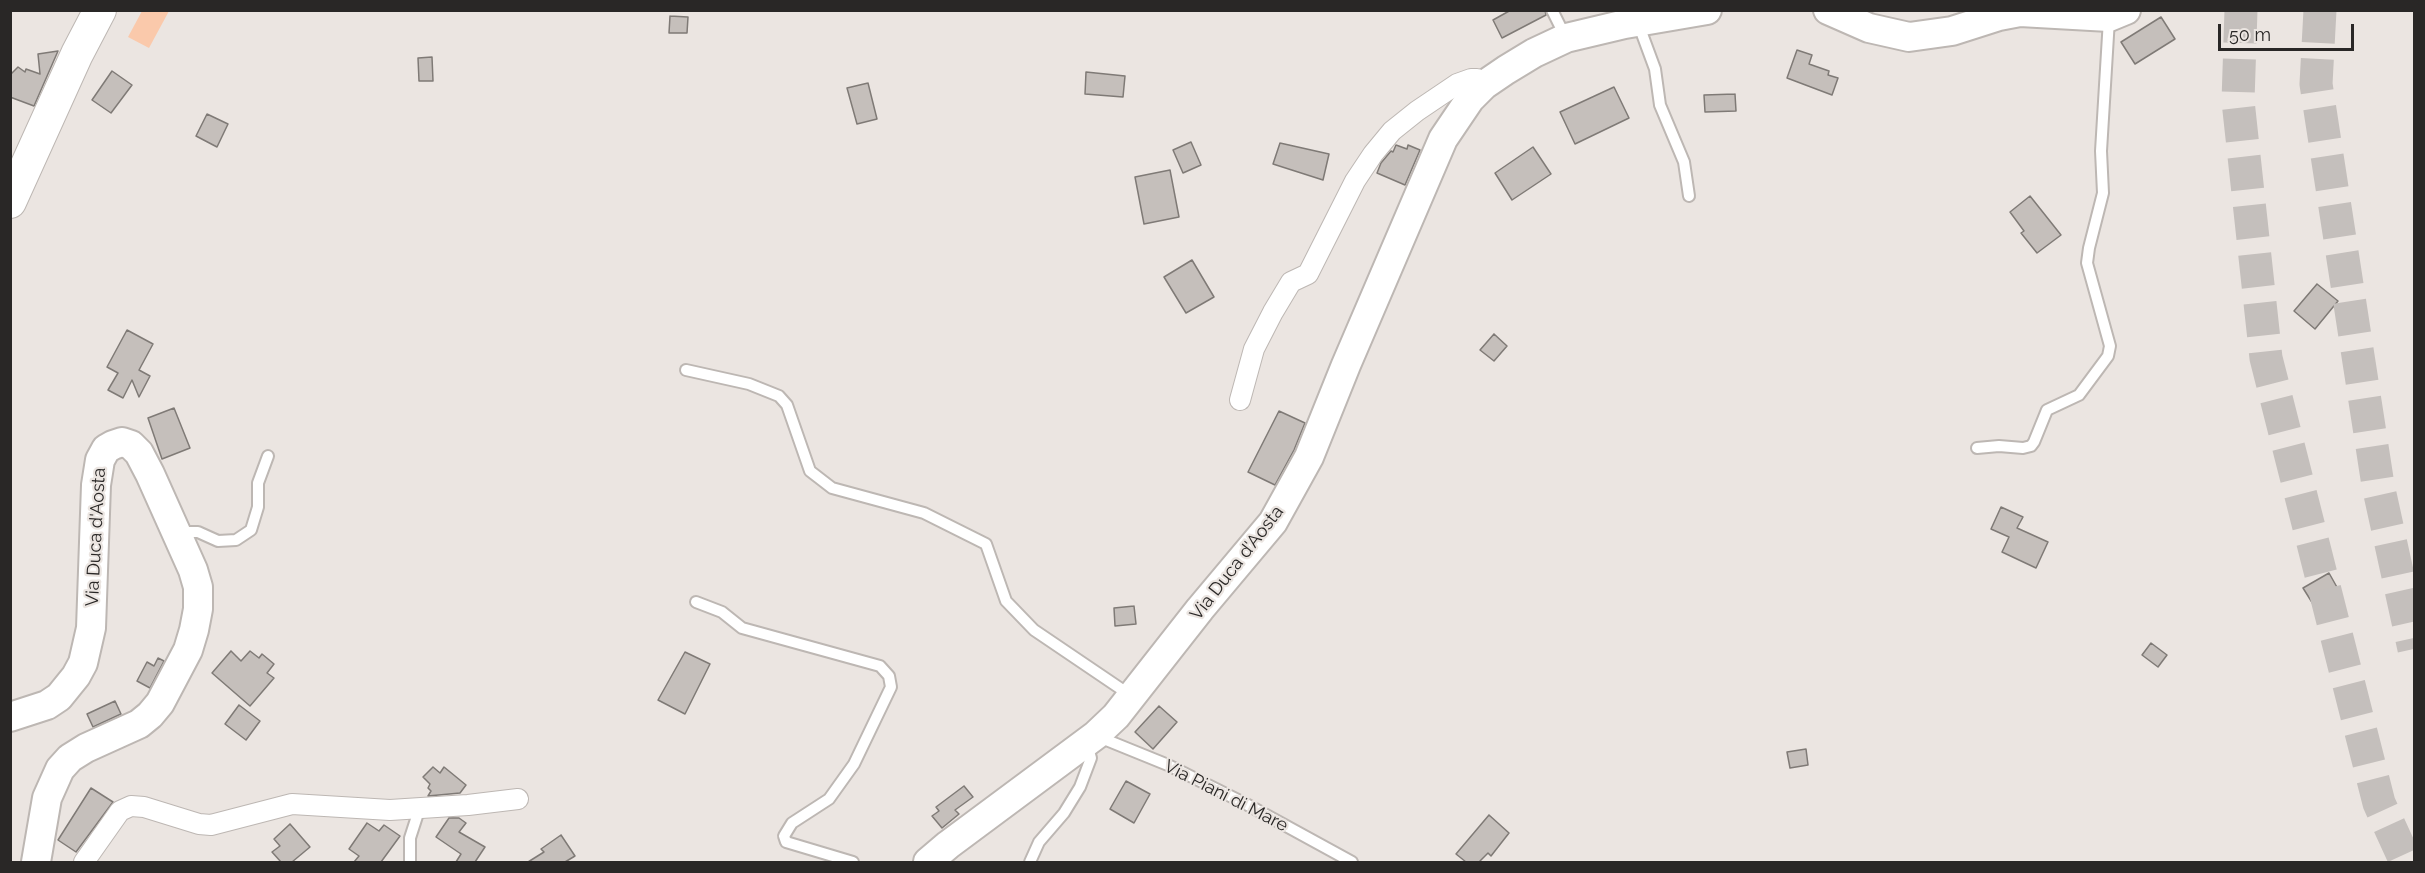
<!DOCTYPE html>
<style>
body{margin:0}
#map{position:relative;width:2425px;height:873px;overflow:hidden;background:#ebe5e1;font-family:Raleway,sans-serif}
canvas{display:block}
.frame{position:absolute;inset:0;border:12px solid #292726;pointer-events:none}
.scale{position:absolute;left:2218px;top:24px;width:136px;height:27px;box-sizing:border-box;border:3px solid #292726;border-top:0;padding-left:8px;font-size:18px;line-height:21px;white-space:nowrap;color:#292726;-webkit-text-stroke:4px #ebe5e1;paint-order:stroke}
</style>
<div id="map">
<canvas width="2425" height="873"></canvas>
<div class="frame"></div>
<div class="scale">50 m</div>
</div>
<script>
const c = document.querySelector('canvas').getContext('2d');
c.lineJoin = 'round';
function fillPath(path, color) { c.fillStyle = color; c.fill(path, 'evenodd'); }
const poly = rows => new Path2D(rows.map(r => 'M' + r).join(''));
function strokePath(path, color, width, dash) { c.strokeStyle = color; c.lineWidth = width; c.lineCap = dash ? 'butt' : 'round'; c.setLineDash(dash || []); c.stroke(path); }
function drawText(font, color, halo, rows, align = 'center') {
  c.font = font + ' Raleway,sans-serif'; c.lineWidth = 4.5; c.setLineDash([]); c.textBaseline = 'middle'; c.strokeStyle = halo; c.fillStyle = color; for (const [text, x, y, turn = 0] of rows) {
    c.save(); c.translate(x, y); c.rotate((+turn || 0) * Math.PI / 180); c.textAlign = isNaN(turn) ? turn : align; if (halo) c.strokeText(text, 0, 0); c.fillText(text, 0, 0); c.restore();
  }
}
fillPath(poly([
 [142,11,169,11,149,48,128,37]
]), '#fac9ab');
const building = poly([
 [1511,10,1545,10,1546,15,1502,38,1493,20,1511,10],
 [670,16,688,17,687,33,669,33,670,16],
 [2161,17,2175,39,2135,64,2121,42,2161,17],
 [1797,50,1812,55,1809,64,1829,71,1828,75,1838,78,1832,95,1787,78,1797,50],
 [58,51,34,106,10,97,10,75,18,67,25,72,26,69,40,74,38,54,58,51],
 [432,57,433,81,419,81,418,58,432,57],
 [112,71,132,85,111,113,92,100,112,71],
 [1086,72,1125,76,1123,97,1085,94,1086,72],
 [868,83,877,119,857,124,847,88,868,83],
 [1614,87,1629,118,1575,144,1560,112,1614,87],
 [1735,94,1736,111,1705,112,1704,95,1735,94],
 [207,114,228,124,217,147,196,136,207,114],
 [1191,142,1201,165,1183,173,1173,150,1191,142],
 [1280,143,1329,154,1323,180,1273,164,1280,143],
 [1396,145,1407,149,1408,145,1420,150,1405,185,1377,173,1381,163,1391,151,1393,152,1396,145],
 [1533,147,1551,174,1512,200,1495,173,1533,147],
 [1170,170,1179,217,1144,224,1135,177,1170,170],
 [2030,196,2061,235,2037,253,2021,233,2024,231,2010,212,2030,196],
 [1192,260,1214,297,1186,313,1164,277,1192,260],
 [2317,284,2338,301,2315,329,2294,311,2317,284],
 [127,330,153,344,139,370,150,376,139,397,132,380,123,398,108,390,118,373,107,367,127,330],
 [1494,334,1507,346,1494,361,1480,350,1494,334],
 [174,408,190,448,162,459,148,418,174,408],
 [1279,411,1305,423,1294,450,1275,485,1248,472,1279,411],
 [2001,507,2023,517,2017,528,2048,542,2036,568,2002,552,2009,537,1991,529,2001,507],
 [2329,573,2338,589,2313,604,2303,588,2329,573],
 [1134,606,1136,624,1115,626,1114,608,1134,606],
 [2151,643,2167,655,2158,667,2142,655,2151,643],
 [231,651,241,661,250,651,259,658,262,654,274,664,267,673,274,678,250,706,212,673,231,651],
 [685,652,710,664,685,714,658,700,685,652],
 [158,658,164,661,150,688,137,681,147,662,154,666,158,658],
 [115,701,121,714,93,727,87,714,115,701],
 [239,705,260,721,246,740,225,724,239,705],
 [1159,706,1177,722,1153,749,1135,732,1159,706],
 [1806,749,1808,765,1790,768,1787,752,1806,749],
 [433,767,440,773,444,767,466,785,460,793,428,796,431,791,428,788,430,784,423,777,433,767],
 [1126,781,1150,794,1134,823,1110,809,1126,781],
 [964,786,973,797,955,810,959,814,942,828,932,816,939,811,936,807,964,786],
 [91,788,113,802,76,852,58,840,91,788],
 [1489,815,1509,833,1491,856,1488,853,1479,862,1466,862,1456,854,1489,815],
 [449,818,459,818,466,823,459,832,485,847,475,862,456,862,461,854,436,837,449,818],
 [367,823,379,831,384,825,400,836,381,862,354,862,359,856,349,849,367,823],
 [290,824,310,847,292,862,281,862,272,852,280,846,274,839,290,824],
 [561,835,575,856,565,862,528,862,544,852,541,849,561,835]
]);
fillPath(building, '#c5bfbb');
strokePath(building, '#7f7a76', 1.5);
strokePath(poly([
 [2241,10,2238,101,2266,358,2379,803,2406,862],
 [2320,10,2316,84,2378,485,2414,649]
]), '#c4bfbc', 33, [33, 16]);
const lane = poly([
 [1552,10,1566,38],
 [1638,23,1655,69,1660,105,1684,162,1689,196],
 [686,370,749,384,779,396,787,405,810,471,832,488,924,513,986,544,1006,601,1034,630,1130,695],
 [1977,448,1999,446,2023,448,2031,446,2034,442,2047,410,2079,395,2108,356,2110,346,2087,263,2089,248,2103,193,2101,151,2109,19],
 [178,535,188,532,198,532,218,541,236,540,251,530,258,507,258,483,268,456],
 [696,602,722,612,742,628,880,666,889,676,891,687,854,764,829,799,792,823,784,836,786,842,853,862],
 [1099,737,1168,765,1246,804,1352,862],
 [410,862,410,838,420,807],
 [1030,862,1039,842,1064,813,1080,787,1091,758,1087,744]
]);
const street = poly([
 [1240,400,1254,349,1273,312,1291,282,1308,274,1355,181,1373,154,1392,131,1417,111,1457,84,1471,79,1477,79,1484,85],
 [84,862,120,811,131,806,144,807,199,824,211,825,292,804,390,810,468,805,518,799]
]);
const secondary = poly([
 [1828,10,1869,28,1909,37,1952,31,1999,16,2020,12,2109,17,2126,10],
 [10,717,47,705,59,697,76,676,83,663,91,628,96,485,100,460,106,449,113,445,122,442,131,445,139,453,150,474,193,570,198,587,198,609,194,630,188,650,160,703,150,715,139,724,86,748,70,758,60,769,47,798,36,862],
 [928,862,948,845,1096,735,1116,716,1200,609,1273,522,1309,457,1346,365,1443,139,1470,99,1484,85,1506,70,1534,53,1566,38,1625,24,1707,10]
]);
const primary = poly([
 [10,202,77,54,100,10]
]);
strokePath(lane, '#bdb7b3', 14);
strokePath(street, '#bdb7b3', 22);
strokePath(secondary, '#bdb7b3', 32);
strokePath(primary, '#bdb7b3', 34);
strokePath(lane, '#fff', 10);
strokePath(street, '#fff', 20);
strokePath(secondary, '#fff', 28);
strokePath(primary, '#fff', 32);
drawText('18px', '#292726', '#ebe5e1', [
 ["Via Duca d'Aosta",96,537,-87],
 ["Via Duca d'Aosta",1237,563,-52],
 ["Via Piani di Mare",1226,796,27]
]);
</script>
